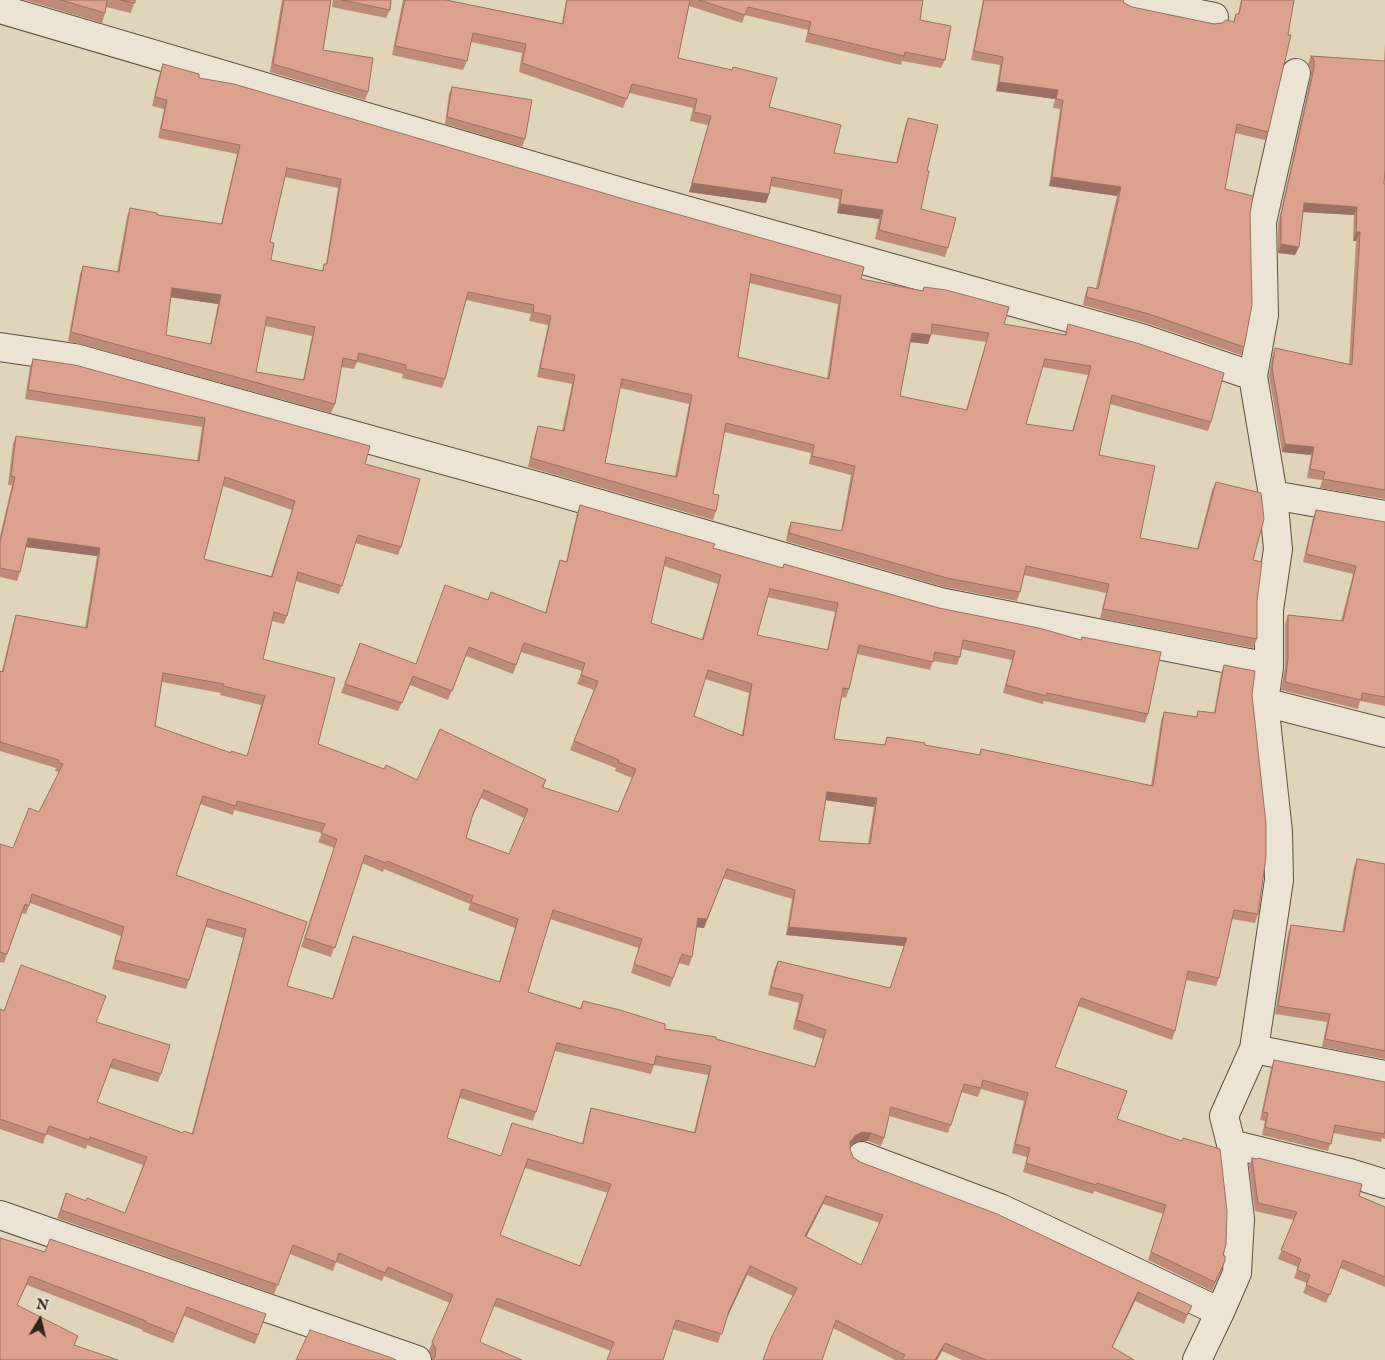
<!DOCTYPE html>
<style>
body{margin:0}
#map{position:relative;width:1385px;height:1360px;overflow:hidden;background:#e0d4bb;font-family:"IM FELL English",serif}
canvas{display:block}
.north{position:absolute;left:15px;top:1295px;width:50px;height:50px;-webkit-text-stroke:4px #ebe3d3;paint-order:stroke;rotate:9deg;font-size:14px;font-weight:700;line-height:20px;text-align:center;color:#332417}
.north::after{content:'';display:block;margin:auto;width:18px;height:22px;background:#332417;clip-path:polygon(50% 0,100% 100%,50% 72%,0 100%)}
</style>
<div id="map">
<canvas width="1385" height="1360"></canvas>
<div class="north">N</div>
</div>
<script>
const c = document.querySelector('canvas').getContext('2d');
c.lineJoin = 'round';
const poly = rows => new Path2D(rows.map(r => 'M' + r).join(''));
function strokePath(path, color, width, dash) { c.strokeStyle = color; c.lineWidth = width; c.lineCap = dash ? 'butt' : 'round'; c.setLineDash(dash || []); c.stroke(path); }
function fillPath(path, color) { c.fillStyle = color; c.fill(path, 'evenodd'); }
const minor = poly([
 [1132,0,1214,17],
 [0,9,628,194,1141,338,1253,376],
 [0,347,75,358,548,489,940,602,1269,667],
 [1273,495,1385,515],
 [1264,702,1385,733],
 [1254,1049,1385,1075],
 [1231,1144,1350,1173,1385,1184],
 [862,1156,1000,1208,1220,1312],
 [0,1215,417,1360],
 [1197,1360,1220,1312,1237,1273,1240,1219,1231,1144,1224,1116,1254,1049,1279,880,1278,832,1264,702,1269,667,1269,610,1278,549,1273,495,1253,376,1264,315,1262,222,1296,73]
]);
strokePath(minor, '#5e5040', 30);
strokePath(minor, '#ebe3d3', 28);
fillPath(poly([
 [25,0,135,0,131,13,106,7,105,13,102,23],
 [282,0,331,0,323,50,368,92,365,100,270,72],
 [333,0,391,0,390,10,386,18,332,7],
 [403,0,446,0,562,23,566,0,923,0,920,20,945,60,941,68,902,61,901,65,805,42,808,30,745,15,742,23,689,6,678,58,769,107,834,153,896,163,905,127,908,118,927,171,921,209,948,248,945,257,875,239,879,219,837,213,839,199,770,186,769,194,766,203,689,192,708,125,690,121,693,108,629,93,623,108,519,72,522,53,471,42,467,61,463,70,392,55],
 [983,0,1123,0,1124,3,1132,7,1214,24,1233,22,1236,14,1238,14,1241,0,1294,0,1268,132,1265,140,1235,133,1225,189,1250,214,1244,347,1241,355,1146,323,1083,305,1085,295,1088,287,1096,288,1117,196,1049,186,1060,109,1053,108,1055,99,996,91,1000,65,971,60],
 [1385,44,1385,170,1384,184,1385,184,1385,499,1320,488,1322,480,1307,478,1311,455,1282,452,1269,376,1272,357,1275,348,1349,364,1356,241,1353,241,1354,215,1303,212,1295,255,1278,253,1278,224,1311,76,1311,69,1308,64,1311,56,1384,61],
 [163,64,199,78,861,279,922,291,924,287,1004,324,1064,335,1068,324,1211,422,1208,431,1110,404,1099,455,1140,538,1197,549,1212,490,1216,482,1253,560,1257,601,1257,639,1253,648,1100,618,1106,593,1024,575,1020,592,1017,601,944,587,786,541,788,530,791,522,841,531,851,475,809,464,811,453,724,432,713,494,716,511,713,520,528,467,535,435,538,426,562,431,572,384,537,377,548,325,529,321,531,314,466,300,445,379,442,388,402,378,403,374,357,362,354,369,341,367,335,404,331,413,68,341,80,274,83,266,117,272,127,217,130,208,157,215,221,224,237,154,158,138,164,109,152,106,160,72],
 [285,177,338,188,326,264,324,264,322,271,271,260,270,242],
 [749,283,838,304,827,379,738,357],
 [171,297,218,304,210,344,166,335],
 [265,326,312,336,303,380,256,372],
 [931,334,986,342,966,410,900,396,910,342,928,344],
 [1042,367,1088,375,1072,431,1026,424],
 [620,388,689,404,675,476,605,463],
 [452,87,525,139,522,147,445,124,449,94],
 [33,359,365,464,401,547,398,555,355,543,339,594,295,581,287,616,284,624,272,621,263,659,318,744,384,769,417,780,546,780,543,788,618,812,632,778,615,771,616,768,570,750,594,690,577,684,582,671,521,652,513,674,466,656,448,700,410,685,398,711,341,693,360,643,416,664,488,600,545,613,557,569,560,560,566,562,577,513,580,505,713,548,782,568,784,564,939,608,1081,640,1082,637,1148,714,1145,723,1044,701,1043,704,1003,693,1012,660,961,649,960,657,957,665,933,661,930,670,857,654,849,689,846,698,841,697,834,739,884,745,887,737,925,745,979,755,981,749,1151,786,1161,721,1164,712,1196,717,1198,711,1214,713,1221,673,1224,665,1252,695,1258,914,1255,923,1232,919,1219,978,1216,986,1186,980,1175,1031,1172,1040,1078,1006,1055,1067,1117,1119,1223,1255,1222,1269,1212,1291,1148,1260,1163,1214,1094,1191,1093,1194,1023,1172,1027,1157,1012,1153,1024,1101,981,1089,978,1097,961,1092,948,1133,889,1116,884,1138,881,1146,868,1141,859,1141,852,1144,850,1147,850,1149,853,1157,860,1162,1188,1314,1184,1324,1135,1301,1112,1348,1134,1360,962,1360,942,1351,937,1360,895,1360,833,1328,793,1296,747,1275,727,1317,718,1343,673,1329,611,1351,494,1306,432,1360,432,1358,429,1350,450,1303,384,1276,382,1281,336,1262,333,1271,290,1254,274,1294,57,1218,66,1193,86,1201,125,1213,143,1165,87,1145,86,1149,46,1134,43,1144,0,1129,0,1009,4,1011,96,1022,161,1074,158,1082,110,1068,97,1102,183,1133,192,1133,243,938,206,927,186,989,112,969,121,936,30,903,26,914,22,913,4,963,0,962,0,844,13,848,39,812,59,772,55,771,56,768,0,751,0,671,2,671,13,624,16,615,85,628,97,556,26,547,20,572,17,581,0,577,0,536,12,485,8,485,13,444,16,436,197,461,202,427,25,399,30,367],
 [223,486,292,510,271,576,204,559],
 [664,566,718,584,702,639,651,623],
 [767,597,835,612,827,650,757,635],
 [705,679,749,693,742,735,694,716],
 [162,682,221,693,220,695,261,705,247,756,231,753,155,726],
 [481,798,524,818,509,854,466,838,471,820],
 [826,800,874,807,868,844,819,841],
 [200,804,233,815,234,810,322,833,318,842,334,848,301,947,331,957,362,863,383,872,384,869,470,904,468,910,515,928,499,982,353,936,332,999,287,986,307,922,176,875],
 [723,878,792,899,786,935,904,946,890,988,778,961,774,970,768,995,799,1003,793,1029,823,1039,814,1067,716,1039,665,1029,583,1001,580,1008,528,992,550,919,639,948,631,973,670,987,679,963,689,966,692,957,697,927,704,928],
 [555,1051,651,1074,654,1065,708,1075,694,1132,591,1108,588,1117,582,1144,501,1156,447,1138,460,1098,533,1121],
 [525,1168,608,1193,580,1266,500,1235],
 [823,1204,880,1223,861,1265,806,1237],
 [1316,510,1385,522,1385,706,1360,701,1358,709,1281,690,1285,667,1285,623,1288,615,1341,621,1353,574,1303,562,1313,518],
 [1357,859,1385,864,1385,1059,1322,1047,1327,1022,1275,1014,1288,933,1291,925,1342,932,1354,867],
 [1274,1060,1385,1082,1385,1139,1382,1138,1381,1142,1333,1133,1328,1151,1262,1135,1265,1121,1260,1120,1271,1068],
 [1252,1158,1359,1196,1385,1207,1385,1287,1340,1268,1326,1303,1303,1293,1307,1283,1294,1278,1298,1267,1278,1259,1294,1220,1255,1211,1249,1166],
 [0,1238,45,1252,266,1314,255,1344,184,1316,173,1343,142,1331,143,1330,27,1285,17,1305,74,1345,0,1360]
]), '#be8b79');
fillPath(poly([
 [999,82,1058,90,1055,99,996,91],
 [1052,177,1121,187,1117,196,1049,186],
 [692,183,769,194,766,203,689,192],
 [1304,203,1357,207,1354,215,1301,212],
 [840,204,883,210,879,219,837,213],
 [1356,232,1360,232,1356,241,1353,241],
 [1281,244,1299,247,1295,255,1278,253],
 [172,288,221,295,218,304,169,297],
 [912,333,931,335,928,344,909,342],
 [1285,444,1314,447,1311,455,1282,452],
 [28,538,100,548,97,556,25,547],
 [827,792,877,798,874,807,824,800],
 [727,869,704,928,695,927,698,918],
 [789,927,907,938,904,946,786,935],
 [862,1132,871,1133,868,1141,859,1141,852,1144,847,1151,850,1142,855,1136],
 [826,1196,823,1204,802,1245,805,1236],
 [750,1266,747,1275,726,1320,729,1311],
 [1138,1292,1135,1301,1108,1356,1112,1347],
 [945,1343,942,1351,937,1360,935,1360]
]), '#9b7163');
const building = poly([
 [61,0,107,0,105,13,61,0],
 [121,0,135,0,135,3,121,0],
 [284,0,331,0,323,50,373,58,368,92,273,64,284,0],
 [342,0,391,0,390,10,342,0],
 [405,0,446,0,563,24,567,0,690,0,678,58,732,70,733,67,777,78,769,107,841,125,834,153,897,163,908,118,938,125,927,171,929,171,921,209,956,218,948,248,879,230,883,210,840,204,842,190,772,177,769,194,692,183,711,116,694,112,697,99,632,84,627,99,522,63,526,44,473,33,467,61,395,46,405,0],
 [699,0,923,0,920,20,951,26,945,60,905,52,904,56,808,33,811,22,748,7,745,15,699,0],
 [984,0,1123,0,1124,3,1132,7,1214,24,1222,23,1226,20,1234,22,1236,14,1239,14,1242,0,1294,0,1288,35,1291,35,1268,132,1237,124,1225,189,1253,196,1250,214,1252,305,1244,347,1149,314,1086,297,1088,287,1098,289,1121,187,1052,177,1063,100,1056,99,1058,90,999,82,1003,57,974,51,984,0],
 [1311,56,1385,61,1385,170,1384,184,1385,184,1385,490,1323,479,1325,472,1310,469,1314,447,1285,444,1272,368,1275,348,1352,365,1360,232,1356,232,1357,207,1304,203,1299,247,1281,244,1281,215,1314,68,1314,60,1311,56],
 [163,64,199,74,199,78,234,84,627,200,864,267,861,279,923,291,924,287,946,290,1009,307,1004,324,1066,335,1068,324,1140,344,1224,373,1211,422,1112,395,1099,455,1155,466,1140,538,1198,549,1216,482,1261,493,1264,519,1253,560,1262,562,1257,601,1257,639,1103,609,1109,584,1026,566,1020,592,947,578,789,533,791,522,842,531,855,466,812,456,814,445,726,423,713,494,719,495,716,511,531,458,538,426,564,431,575,375,540,368,551,316,533,312,534,305,468,292,445,379,405,369,406,365,359,353,357,361,343,358,335,404,71,332,83,266,119,272,130,208,157,213,157,215,222,224,240,145,161,129,167,100,155,97,163,64],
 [287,168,341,179,327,264,324,264,323,271,271,260,274,243,270,242,287,168],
 [751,274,841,296,829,379,738,357,751,274],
 [172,288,221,295,211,344,166,335,172,288],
 [267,317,315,327,304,380,256,372,267,317],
 [932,324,989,333,967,410,900,396,912,333,931,335,932,324],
 [1045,359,1091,366,1073,431,1026,424,1045,359],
 [622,379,692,395,677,477,605,463,622,379],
 [452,87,532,100,525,139,447,117,452,87],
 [33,359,75,365,370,446,365,464,420,479,401,547,358,535,342,586,298,572,287,616,274,612,263,659,335,678,318,744,384,769,386,765,417,780,440,729,546,780,542,787,618,812,636,769,618,762,619,760,574,741,598,681,581,675,585,663,524,643,516,665,469,647,452,691,413,676,402,703,345,684,360,643,416,664,445,585,488,600,491,592,546,613,560,560,567,562,580,505,715,544,713,548,783,568,784,564,939,608,1039,628,1081,640,1082,637,1161,652,1148,714,1047,693,1046,696,1006,685,1015,651,963,640,960,657,935,652,933,662,859,645,849,689,843,688,834,739,885,745,887,737,925,743,925,745,980,755,981,749,1153,786,1164,712,1197,717,1198,711,1215,713,1224,665,1255,671,1252,695,1266,824,1266,857,1258,914,1234,910,1219,978,1188,971,1175,1031,1081,998,1055,1067,1127,1091,1117,1119,1182,1141,1183,1138,1220,1149,1227,1211,1226,1244,1223,1255,1225,1256,1225,1261,1215,1282,1151,1252,1166,1205,1097,1183,1096,1185,1026,1163,1030,1148,1015,1144,1028,1093,983,1080,981,1088,964,1084,951,1125,891,1107,884,1138,871,1133,862,1132,855,1136,850,1142,850,1149,853,1157,860,1162,997,1214,1192,1306,1187,1315,1138,1292,1112,1347,1134,1360,986,1360,945,1343,935,1360,902,1360,905,1355,836,1320,822,1360,763,1360,772,1336,797,1288,750,1266,729,1311,722,1334,676,1320,663,1360,607,1360,614,1342,497,1298,480,1341,482,1343,522,1360,432,1360,435,1357,436,1349,432,1342,453,1295,388,1267,385,1273,339,1253,336,1262,293,1245,278,1285,61,1210,66,1193,86,1201,87,1198,125,1213,147,1157,90,1137,89,1140,49,1126,46,1135,0,1119,0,1009,4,1011,21,965,106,996,96,1022,170,1045,161,1074,113,1059,97,1102,183,1133,184,1131,193,1134,246,929,208,919,189,980,115,960,124,927,32,894,29,906,25,904,7,954,0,952,0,844,13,848,29,808,39,812,63,764,58,762,59,760,0,742,0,671,3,672,16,615,87,628,100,548,28,538,20,572,0,568,0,542,15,477,11,476,16,436,199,461,205,418,28,390,33,359],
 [225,477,295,501,272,577,204,559,225,477],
 [666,557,721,575,703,640,651,623,666,557],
 [770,589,838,603,828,650,757,635,770,589],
 [708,670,752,684,743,736,694,716,708,670],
 [163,673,224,684,223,686,265,696,247,756,231,751,231,753,155,726,163,673],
 [484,790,528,809,509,854,466,838,473,814,484,790],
 [827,792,877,798,870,844,819,841,827,792],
 [203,796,236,806,237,801,325,824,321,833,337,839,305,938,335,948,365,855,386,863,387,861,473,896,471,902,518,919,500,982,353,936,333,999,287,986,307,922,176,875,203,796],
 [727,869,795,890,789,927,907,938,890,988,778,961,771,987,803,995,797,1020,826,1030,815,1067,716,1039,716,1037,665,1029,665,1024,620,1010,583,1001,581,1009,528,992,553,910,642,939,634,964,673,978,682,954,692,957,698,918,707,919,727,869],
 [557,1043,654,1065,656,1056,711,1066,695,1133,591,1108,583,1144,512,1123,501,1156,447,1138,462,1089,536,1112,557,1043],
 [528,1159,611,1184,580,1266,500,1235,528,1159],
 [826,1196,883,1215,861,1265,805,1236,826,1196],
 [1316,510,1385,522,1385,697,1362,693,1361,700,1285,682,1288,659,1288,615,1343,621,1356,566,1306,554,1316,510],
 [1357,859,1385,864,1385,1051,1325,1039,1330,1014,1278,1006,1291,925,1344,932,1357,859],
 [1274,1060,1385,1082,1385,1130,1384,1134,1335,1125,1331,1144,1265,1127,1268,1113,1263,1112,1274,1060],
 [1252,1158,1257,1159,1258,1158,1362,1184,1359,1196,1385,1207,1385,1277,1343,1260,1330,1295,1306,1285,1310,1275,1297,1270,1301,1259,1281,1250,1297,1212,1258,1203,1252,1158],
 [0,1238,45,1252,50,1239,266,1314,258,1335,187,1307,176,1334,145,1322,146,1321,30,1276,17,1305,78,1336,74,1345,118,1360,0,1360,0,1238],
 [310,1330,392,1358,396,1360,296,1360,310,1330]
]);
fillPath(building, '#dda28d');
strokePath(building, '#9b7163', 1);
</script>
